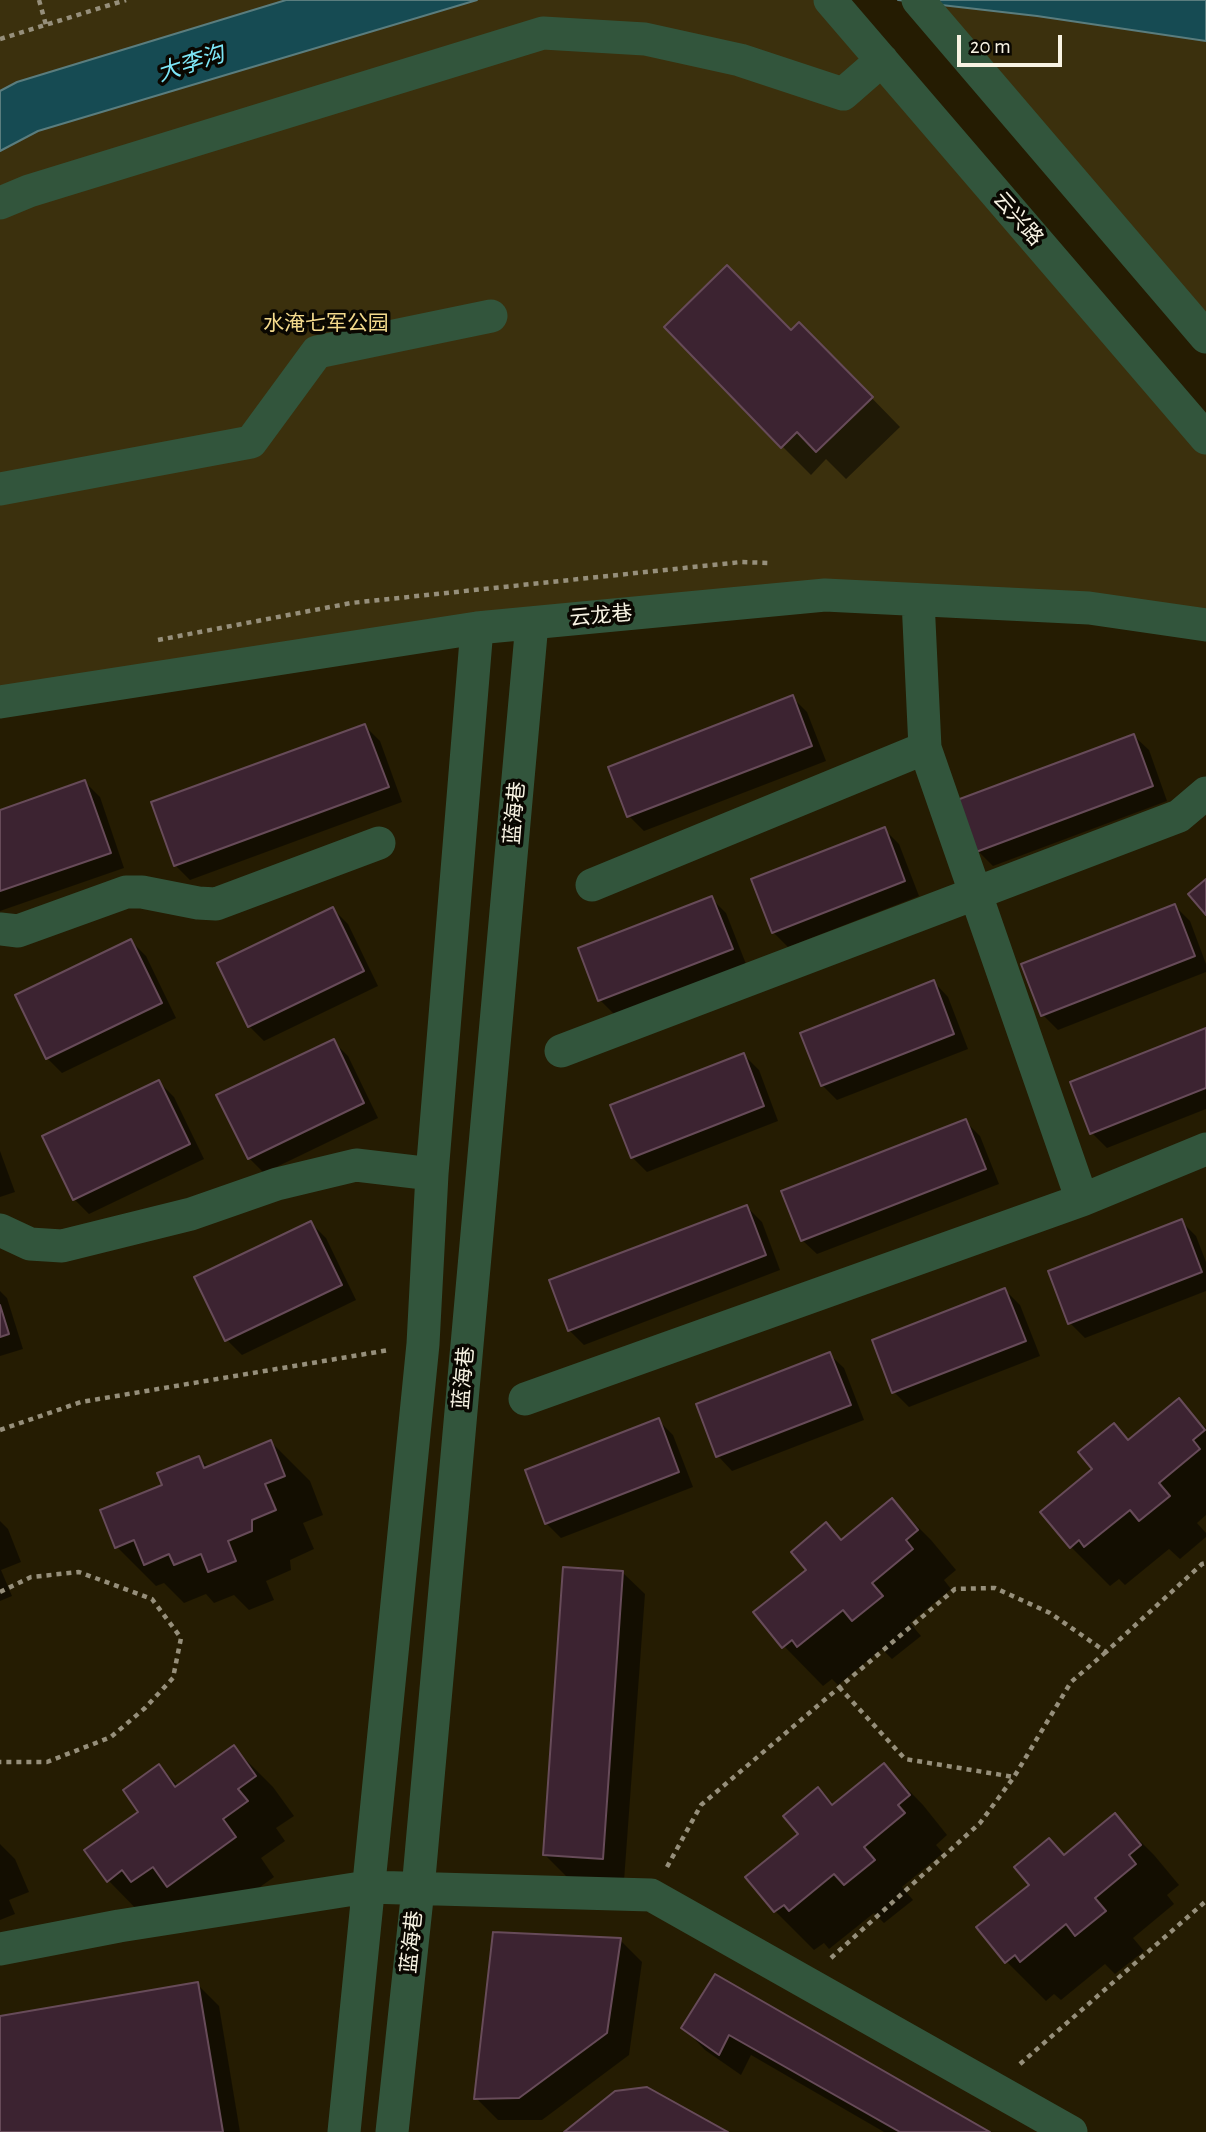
<!DOCTYPE html>
<meta charset="utf-8">
<style>
body{margin:0}
#map{position:relative;width:1206px;height:2132px;overflow:hidden;background:#251c02;font-family:"Alegreya Sans",sans-serif}
canvas{display:block}
.scale{position:absolute;left:957px;top:35px;width:105px;height:32px;box-sizing:border-box;border:4px solid #f8f3e3;border-top:0;padding-left:9px;font-size:21px;line-height:24px;white-space:nowrap;color:#f8f3e3;-webkit-text-stroke:5px #0a0701;paint-order:stroke}
</style>
<div id="map">
<canvas width="1206" height="2132"></canvas>
<div class="scale">20 m</div>
</div>
<script>
const c = document.querySelector('canvas').getContext('2d');
c.lineJoin = 'round';
function fillPath(path, color) { c.fillStyle = color; c.fill(path, 'evenodd'); }
const poly = rows => new Path2D(rows.map(r => 'M' + r).join(''));
function strokePath(path, color, width, dash) { c.strokeStyle = color; c.lineWidth = width; c.lineCap = dash ? 'butt' : 'round'; c.setLineDash(dash || []); c.stroke(path); }
function drawText(font, color, halo, rows, align = 'center') {
  c.font = font + ' "Alegreya Sans","Noto Sans SC",sans-serif'; c.lineWidth = 7; c.setLineDash([]); c.textBaseline = 'middle'; c.strokeStyle = halo; c.fillStyle = color; for (const [text, x, y, turn = 0] of rows) {
    c.save(); c.translate(x, y); c.rotate((+turn || 0) * Math.PI / 180); c.textAlign = isNaN(turn) ? turn : align; if (halo) c.strokeText(text, 0, 0); c.fillText(text, 0, 0); c.restore();
  }
}
fillPath(poly([
 [0,0,830,0,1206,438,1206,625,825,595,0,702],
 [918,0,1206,0,1206,337]
]), '#3b300d');
const water = poly([
 [286,0,477,0,38,131,0,151,0,91,17,82,286,0],
 [898,0,1206,0,1206,41,1037,16,898,0]
]);
fillPath(water, '#164b53');
strokePath(water, '#5a7d7e', 2);
fillPath(poly([
 [791,332,828,353,900,427,846,479,826,459,811,475,782,446],
 [792,697,807,712,826,761,644,831,629,816],
 [365,726,380,741,402,802,190,880,175,865],
 [1134,736,1149,750,1167,801,993,866,978,851],
 [85,782,100,797,124,868,0,911,0,812],
 [884,829,899,844,919,896,788,947,773,932],
 [711,898,726,913,746,964,615,1015,600,1000,580,949],
 [1175,906,1190,921,1206,964,1206,972,1058,1030,1043,1015],
 [333,909,348,924,378,986,264,1041,249,1026],
 [131,941,146,956,176,1018,62,1073,47,1058,17,996],
 [934,982,948,997,968,1049,837,1100,822,1085],
 [1206,1030,1206,1109,1107,1148,1092,1133],
 [333,1041,348,1056,378,1118,264,1173,249,1158],
 [744,1055,759,1070,778,1121,647,1172,632,1157],
 [159,1082,174,1097,204,1159,89,1214,74,1199,45,1137],
 [965,1121,980,1136,999,1184,817,1254,802,1240],
 [0,1151,15,1192,0,1197],
 [747,1207,762,1222,780,1270,584,1345,569,1330],
 [1181,1221,1196,1236,1206,1262,1206,1291,1085,1338,1070,1323],
 [311,1223,326,1238,356,1300,242,1355,227,1340],
 [1005,1290,1020,1305,1040,1356,909,1407,894,1392],
 [0,1291,7,1298,23,1349,0,1356],
 [829,1354,844,1368,864,1420,732,1471,718,1456],
 [1179,1401,1206,1428,1206,1515,1197,1523,1206,1533,1206,1537,1180,1559,1169,1549,1125,1585,1119,1579,1110,1586,1071,1547,1095,1470,1113,1425,1130,1441],
 [658,1420,673,1435,693,1487,561,1538,546,1523],
 [271,1442,310,1481,323,1515,303,1523,314,1549,290,1560,291,1570,266,1581,274,1600,249,1610,234,1595,214,1603,206,1594,184,1603,164,1583,156,1586,117,1547,164,1486,199,1458,209,1468],
 [892,1501,931,1540,956,1570,944,1580,951,1589,910,1623,921,1636,892,1659,882,1649,838,1685,832,1679,823,1686,784,1646,808,1570,826,1525,843,1541],
 [0,1521,8,1529,21,1562,1,1570,12,1596,0,1601],
 [622,1572,645,1594,624,1881,567,1877,545,1855],
 [234,1748,273,1787,294,1816,276,1828,285,1841,261,1858,274,1877,207,1925,147,1920,108,1880,141,1812,159,1766,179,1787],
 [884,1765,923,1805,947,1835,936,1845,943,1853,902,1887,913,1900,884,1923,874,1913,829,1949,824,1943,814,1950,775,1911,748,1877,800,1834,818,1789,834,1805],
 [1115,1816,1154,1855,1179,1885,1167,1895,1174,1904,1133,1938,1144,1951,1115,1974,1105,1964,1061,2000,1054,1994,1046,2001,1007,1962,979,1928,1032,1885,1049,1840,1065,1856],
 [0,1844,15,1859,29,1892,9,1900,15,1914,0,1920],
 [620,1940,642,1962,629,2055,542,2120,498,2120,476,2098],
 [715,1976,986,2132,884,2132,751,2055,741,2075,705,2050,683,2027],
 [197,1984,219,2006,240,2132,0,2132,0,2018]
]), '#0007');
const building = poly([
 [727,265,791,330,799,322,873,397,816,452,797,432,781,448,664,327,727,265],
 [793,695,812,746,627,817,608,767,793,695],
 [365,724,389,787,174,866,151,802,365,724],
 [1134,734,1153,786,976,852,957,800,1134,734],
 [85,780,111,853,0,891,0,810,85,780],
 [885,827,905,881,772,933,751,879,885,827],
 [1206,879,1206,915,1188,894,1206,879],
 [712,896,733,949,598,1001,578,948,712,896],
 [1175,904,1195,956,1041,1016,1021,964,1175,904],
 [333,907,364,971,248,1027,217,963,333,907],
 [131,939,162,1003,46,1059,15,995,131,939],
 [934,980,954,1034,821,1086,800,1033,934,980],
 [1206,1028,1206,1088,1090,1134,1070,1082,1206,1028],
 [334,1039,364,1103,248,1159,216,1095,334,1039],
 [744,1053,764,1106,631,1158,610,1105,744,1053],
 [159,1080,190,1144,73,1200,42,1136,159,1080],
 [966,1119,986,1169,801,1241,781,1191,966,1119],
 [747,1205,766,1255,568,1331,549,1280,747,1205],
 [1182,1219,1202,1272,1068,1324,1048,1271,1182,1219],
 [311,1221,342,1285,225,1341,194,1277,311,1221],
 [1005,1288,1026,1341,892,1393,872,1340,1005,1288],
 [0,1305,9,1334,0,1337,0,1305],
 [830,1352,851,1405,716,1457,696,1404,830,1352],
 [1179,1398,1205,1430,1193,1440,1200,1449,1159,1483,1170,1496,1139,1521,1130,1510,1084,1547,1079,1540,1070,1548,1040,1512,1092,1469,1078,1452,1114,1423,1128,1440,1179,1398],
 [659,1418,679,1472,545,1524,525,1470,659,1418],
 [271,1440,285,1476,265,1484,276,1510,252,1520,252,1531,228,1541,236,1561,208,1572,201,1554,174,1565,169,1554,144,1565,134,1540,115,1548,100,1510,162,1485,157,1473,199,1456,204,1468,271,1440],
 [892,1498,918,1530,906,1540,913,1549,872,1583,883,1596,852,1621,843,1610,797,1647,792,1640,782,1648,753,1612,806,1570,791,1552,826,1522,841,1540,892,1498],
 [563,1567,623,1571,603,1859,543,1855,563,1567],
 [234,1745,256,1776,238,1789,248,1801,223,1819,236,1837,167,1887,153,1867,131,1882,122,1870,107,1882,84,1850,138,1812,123,1790,159,1764,175,1787,234,1745],
 [884,1763,910,1795,898,1805,905,1813,864,1847,875,1860,844,1885,834,1874,789,1911,784,1905,774,1912,745,1877,798,1834,783,1816,818,1787,832,1805,884,1763],
 [1115,1813,1141,1845,1129,1855,1136,1864,1095,1898,1106,1911,1075,1936,1066,1924,1020,1962,1015,1955,1005,1963,976,1927,1029,1885,1014,1867,1049,1838,1064,1855,1115,1813],
 [493,1932,621,1938,607,2033,519,2098,474,2099,493,1932],
 [715,1974,990,2132,900,2132,729,2035,719,2055,681,2028,715,1974],
 [198,1982,223,2132,0,2132,0,2016,198,1982],
 [647,2087,728,2132,564,2132,615,2091,647,2087]
]);
fillPath(building, '#3c2331');
strokePath(building, '#674b59', 2);
strokePath(poly([
 [39,0,46,25],
 [0,39,126,0],
 [158,640,351,603,741,562,770,563],
 [0,1430,81,1402,389,1350],
 [0,1592,31,1577,79,1572,152,1599,181,1638,173,1678,145,1708,111,1737,47,1762,0,1762],
 [839,1687,905,1759,1014,1777],
 [667,1867,701,1805,955,1589,995,1588,1050,1613,1106,1652,1202,1564,1206,1563],
 [831,1958,980,1823,1014,1777,1071,1682,1106,1652],
 [1020,2064,1206,1901]
]), '#968f7b', 4.5, [5, 5]);
strokePath(poly([
 [830,0,1206,438],
 [918,0,1206,337],
 [0,203,29,191,543,33,645,39,740,60,843,94,882,60],
 [0,489,251,442,317,352,491,316],
 [0,702,477,628,825,595,1089,608,1206,625],
 [592,885,925,748],
 [0,929,18,931,126,892,142,892,198,903,216,904,379,843],
 [561,1051,1179,816,1206,793],
 [1082,1200,1206,1149],
 [0,1230,30,1244,62,1246,191,1214,277,1184,356,1165,432,1174],
 [525,1399,1082,1200,925,748,918,600],
 [0,1949,119,1926,367,1887,651,1895,1071,2132],
 [344,2132,423,1344,432,1174,477,628],
 [392,2132,418,1889,532,623]
]), '#32553c', 33);
drawText('21px', '#f8f3e3', '#0a0701', [
 ["云兴路",1018,219,49],
 ["云龙巷",601,616,-5],
 ["蓝海巷",515,813,-85],
 ["蓝海巷",464,1378,-85],
 ["蓝海巷",412,1942,-84]
]);
drawText('21px', '#f3d98c', '#0a0701', [
 ["水淹七军公园",326,324]
]);
drawText('italic 23px', '#7de6f6', '#0a0701', [
 ["大李沟",191,64,-18]
]);
</script>
